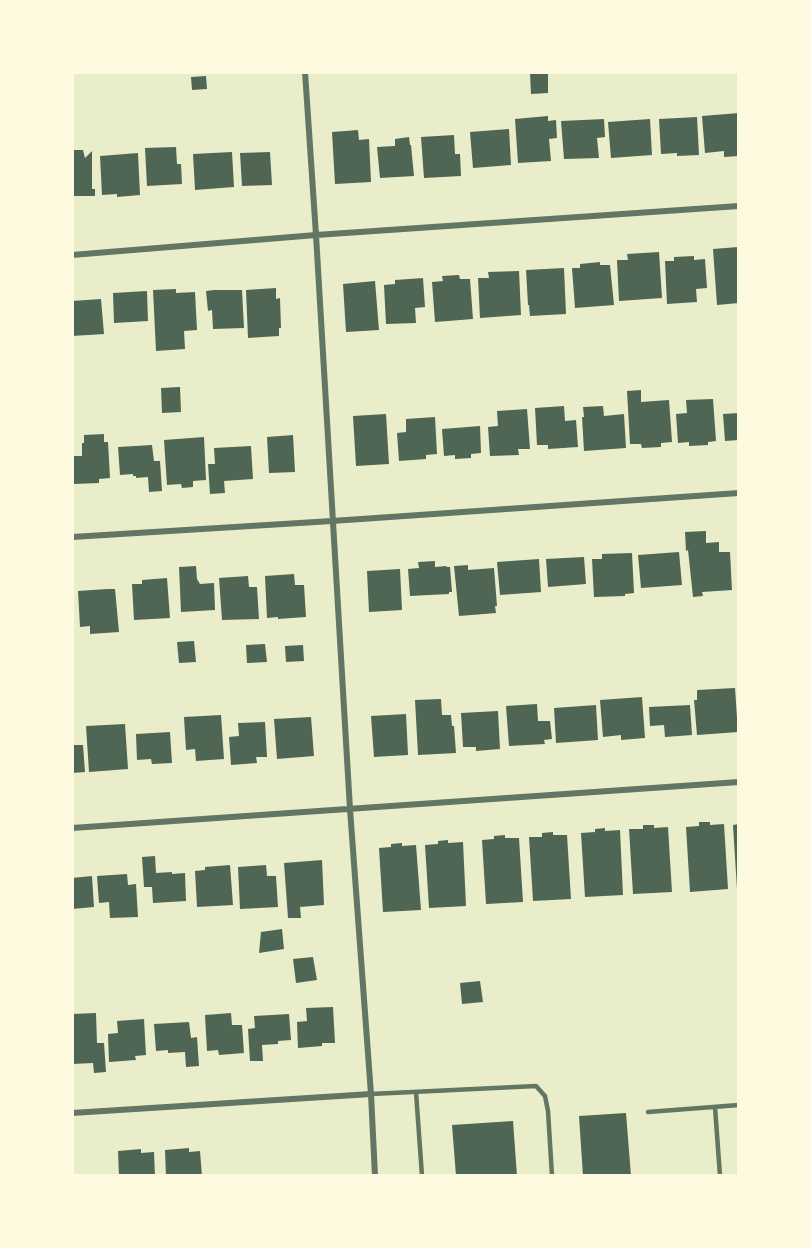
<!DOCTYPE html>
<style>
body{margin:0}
#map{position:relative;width:811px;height:1248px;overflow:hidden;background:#e9edc9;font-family:Rubik,sans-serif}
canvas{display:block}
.frame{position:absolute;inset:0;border:74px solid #fefae0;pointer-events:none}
</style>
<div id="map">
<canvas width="811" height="1248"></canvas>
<div class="frame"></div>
</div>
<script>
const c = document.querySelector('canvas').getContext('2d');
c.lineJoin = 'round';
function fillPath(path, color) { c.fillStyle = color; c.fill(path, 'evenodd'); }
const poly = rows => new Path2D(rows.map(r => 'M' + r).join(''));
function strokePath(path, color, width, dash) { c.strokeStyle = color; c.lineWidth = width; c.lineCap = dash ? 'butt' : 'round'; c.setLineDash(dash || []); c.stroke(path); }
fillPath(poly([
 [548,72,548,93,531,94,530,73],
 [206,76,207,89,192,90,191,77],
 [739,113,739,156,724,157,724,151,705,153,702,116],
 [548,116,548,121,556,120,557,138,549,139,551,161,518,163,515,119],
 [697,117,699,155,677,156,677,153,661,154,659,119],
 [604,119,605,137,597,138,599,158,564,159,561,121],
 [650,119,652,155,611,158,608,122],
 [509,129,511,165,473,168,470,132],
 [358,130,359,140,369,139,371,182,335,184,332,132],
 [454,135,455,154,460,154,461,176,424,178,421,137],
 [409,137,410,145,411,145,414,176,380,178,377,147,395,146,395,139],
 [176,147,177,164,181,164,182,184,147,186,145,148],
 [72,150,83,150,85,158,92,151,92,189,95,189,95,196,72,196],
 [232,152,234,187,195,190,193,154],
 [270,152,272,185,242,186,240,153],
 [138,153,140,195,117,197,117,194,102,195,100,156],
 [738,247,739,303,717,305,713,249],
 [659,252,662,298,619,301,617,260,628,260,627,254],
 [694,256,694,260,705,259,707,288,696,289,697,302,667,304,665,261,674,261,674,257],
 [600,262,600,265,610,265,614,305,575,308,572,268,580,268,580,264],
 [564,268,566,314,530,316,529,305,528,305,526,270],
 [519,271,521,315,480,318,478,278,489,278,488,272],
 [459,275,460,279,470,279,473,319,435,322,432,282,443,281,442,276],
 [423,278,425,307,415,308,416,323,386,324,384,285,395,284,395,280],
 [375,281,379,330,346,332,343,284],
 [276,288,276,299,280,298,281,328,279,328,279,336,248,338,246,290],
 [176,289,176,293,195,292,197,330,184,331,185,349,156,351,153,290],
 [214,290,242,290,244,328,213,329,212,310,208,311,206,291],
 [147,291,148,321,114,323,113,293],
 [101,299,104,334,72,336,72,301],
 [180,387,181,412,162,413,161,388],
 [641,390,641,402,669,400,672,442,661,443,661,447,642,448,641,444,630,444,627,391],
 [713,399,716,441,708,442,708,445,689,446,689,442,678,443,676,414,687,413,686,400],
 [564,406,565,421,576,420,578,447,548,449,548,445,537,445,535,408],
 [603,406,604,416,624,414,626,448,584,451,582,417,584,417,583,407],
 [527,409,530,449,518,449,519,455,490,456,488,427,498,426,497,411],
 [739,413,739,440,725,441,723,414],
 [386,414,389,464,356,466,353,416],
 [435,417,437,454,426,455,426,459,399,461,397,433,406,432,406,419],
 [480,426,481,453,471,454,471,458,455,459,455,455,444,456,442,429],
 [104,434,104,442,108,442,110,478,99,479,99,483,74,484,72,456,82,456,82,443,84,443,84,435],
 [293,435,295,472,269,473,267,437],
 [204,437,206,480,193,481,193,487,182,488,181,484,167,485,164,440],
 [152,445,154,461,160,461,162,491,149,492,148,477,136,478,136,476,133,476,133,474,120,475,118,447],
 [251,446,253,479,224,481,225,493,210,494,208,464,215,464,214,448],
 [706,531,706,543,719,542,719,552,730,552,732,590,702,592,703,596,693,597,688,550,686,551,685,532],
 [679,552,682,585,641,588,638,555],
 [632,553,634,593,625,594,625,596,594,597,592,559,602,559,602,554],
 [584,557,586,584,548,587,546,559],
 [539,559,541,592,500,595,497,562],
 [435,561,435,567,446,566,447,567,450,567,452,592,449,592,449,594,410,596,408,569,419,568,418,562],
 [468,565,468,570,494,568,497,606,495,606,496,613,459,616,454,566],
 [196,566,197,579,200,584,214,583,215,610,181,612,179,567],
 [400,569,402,610,369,612,367,571],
 [294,574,295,585,304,585,306,617,278,619,278,617,267,618,265,576],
 [248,576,249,587,257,587,259,619,222,620,219,578],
 [167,578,170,618,134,620,132,584,142,584,142,580],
 [107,589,115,589,119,632,90,634,90,626,80,627,78,591],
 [194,641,196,662,179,663,177,642],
 [265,644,267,662,247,663,246,645],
 [303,645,304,661,286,662,285,646],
 [735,688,738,732,697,735,694,700,697,700,697,690],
 [642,697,645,738,621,740,621,735,603,737,600,700],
 [441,699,442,715,451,715,452,726,454,726,456,753,418,755,415,700],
 [537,704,538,721,550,721,552,739,544,740,545,744,509,746,506,706],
 [596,705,598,740,556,743,554,708],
 [690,705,692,735,665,737,664,725,650,726,649,707],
 [498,711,500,749,476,751,476,747,463,747,461,713],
 [406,714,408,755,374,757,371,716],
 [221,715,224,759,196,761,195,749,186,750,184,717],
 [311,717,314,756,277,759,274,719],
 [265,722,267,757,256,757,257,763,231,765,229,737,239,736,238,723],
 [125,724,128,769,89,772,86,726],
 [170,732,172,763,152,764,151,759,137,760,136,734],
 [72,745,83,745,85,772,72,773],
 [699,822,710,822,710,825,724,824,728,889,690,892,686,827,699,826],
 [739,824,739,889,737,889,733,825],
 [643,825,654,825,654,828,668,827,672,892,633,894,629,829,643,829],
 [605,828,605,831,620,830,623,895,585,897,581,833,595,832,595,829],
 [553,832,553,835,567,835,571,899,533,901,529,837,542,837,542,833],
 [505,835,505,838,519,838,523,902,486,904,482,840,494,839,494,836],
 [448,840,448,843,463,842,466,906,429,908,425,845,438,844,438,841],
 [402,843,402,846,416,845,421,910,383,912,379,848,391,847,391,844],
 [155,856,156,873,172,872,172,874,185,873,186,901,153,903,152,887,144,887,142,857],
 [322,860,324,905,300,907,301,918,288,918,284,863],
 [230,865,233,905,197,907,195,871,205,870,205,867],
 [266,865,267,876,276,876,278,907,240,909,238,867],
 [127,874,128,885,136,884,138,917,110,918,109,902,99,903,97,876],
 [92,876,94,907,72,909,72,878],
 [282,929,284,949,259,953,261,932],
 [313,957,317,980,296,983,293,959],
 [480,981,483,1002,462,1004,460,983],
 [333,1007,335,1043,322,1043,322,1046,298,1048,297,1022,307,1021,306,1008],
 [96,1013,97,1043,104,1043,106,1072,94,1073,93,1063,72,1064,72,1014],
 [231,1013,232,1025,242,1025,244,1053,219,1055,218,1050,207,1051,205,1015],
 [289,1014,291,1040,278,1041,278,1044,262,1045,263,1061,250,1061,248,1029,255,1028,254,1016],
 [144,1019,146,1055,135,1056,136,1060,109,1062,108,1034,118,1033,117,1021],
 [189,1022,191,1038,197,1037,199,1066,186,1067,185,1052,168,1053,168,1050,156,1051,154,1024],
 [626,1113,631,1176,583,1176,579,1116],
 [513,1121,517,1176,456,1176,452,1125],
 [189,1148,189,1152,200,1151,202,1176,166,1176,165,1150],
 [141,1149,141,1153,154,1152,155,1176,119,1176,118,1151]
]), '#4f6655');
strokePath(poly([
 [416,1092,422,1176],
 [371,1094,536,1086,545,1096,548,1111,552,1176],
 [715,1107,720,1176],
 [648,1112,739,1105]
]), '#617663', 4.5);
strokePath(poly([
 [305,72,316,235,350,809,371,1094,375,1176],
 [72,255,316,235,739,206],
 [72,537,332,521,739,493],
 [72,828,739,782],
 [72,1113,371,1094]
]), '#617663', 6);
</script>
